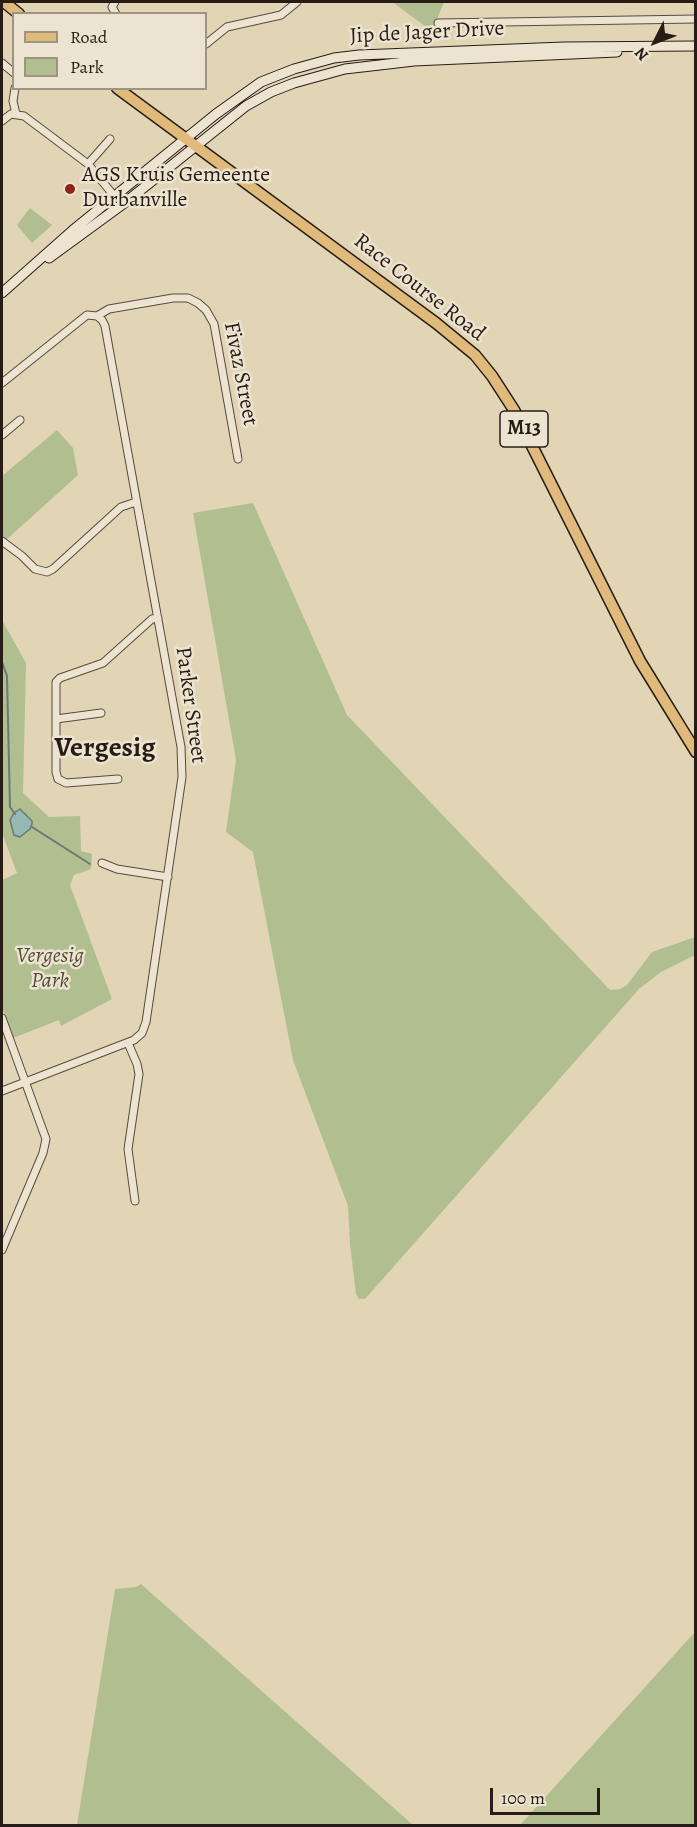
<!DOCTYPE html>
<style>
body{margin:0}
#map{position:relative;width:697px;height:1827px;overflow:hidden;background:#e1d5b6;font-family:Alegreya,serif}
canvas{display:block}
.frame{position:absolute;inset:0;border:3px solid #281d16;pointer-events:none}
.legend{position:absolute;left:12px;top:12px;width:195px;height:78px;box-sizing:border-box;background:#ece4d0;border:2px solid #9e9486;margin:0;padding:8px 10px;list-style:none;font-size:18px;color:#281d16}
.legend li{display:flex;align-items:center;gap:12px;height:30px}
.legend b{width:30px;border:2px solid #9e9486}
.north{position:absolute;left:625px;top:12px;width:60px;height:60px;-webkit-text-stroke:4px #ece4d0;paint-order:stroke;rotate:228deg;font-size:16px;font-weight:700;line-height:24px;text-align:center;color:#281d16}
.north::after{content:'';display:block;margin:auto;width:21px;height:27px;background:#281d16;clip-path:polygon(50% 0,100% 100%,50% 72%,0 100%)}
.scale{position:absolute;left:490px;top:1788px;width:110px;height:27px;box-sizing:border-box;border:3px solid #281d16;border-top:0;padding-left:8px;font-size:18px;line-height:21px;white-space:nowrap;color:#281d16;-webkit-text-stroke:4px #ece4d0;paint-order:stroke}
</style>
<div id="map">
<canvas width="697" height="1827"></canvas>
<div class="frame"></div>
<ul class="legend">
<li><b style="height:8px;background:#e0ba7b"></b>Road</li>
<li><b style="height:16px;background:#b0be90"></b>Park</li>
</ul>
<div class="north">N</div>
<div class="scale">100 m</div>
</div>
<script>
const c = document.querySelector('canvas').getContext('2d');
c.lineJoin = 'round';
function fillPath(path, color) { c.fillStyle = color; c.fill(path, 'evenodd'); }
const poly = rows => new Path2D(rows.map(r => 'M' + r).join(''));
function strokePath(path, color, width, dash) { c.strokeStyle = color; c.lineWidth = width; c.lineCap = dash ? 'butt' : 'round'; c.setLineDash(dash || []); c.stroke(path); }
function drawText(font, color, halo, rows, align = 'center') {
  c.font = font + ' Alegreya,serif'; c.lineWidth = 5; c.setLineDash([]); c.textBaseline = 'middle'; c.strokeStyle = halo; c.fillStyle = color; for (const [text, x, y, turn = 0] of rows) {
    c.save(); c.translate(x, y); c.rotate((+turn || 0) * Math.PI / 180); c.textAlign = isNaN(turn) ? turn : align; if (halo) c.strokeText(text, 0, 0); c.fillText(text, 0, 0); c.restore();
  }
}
fillPath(poly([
 [392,2,444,2,432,31],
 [30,208,52,225,32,243,17,225],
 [57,430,73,448,78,475,6,540,2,536,2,476],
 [253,503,347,715,610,990,620,989,627,985,652,952,695,937,695,955,661,972,639,989,365,1299,359,1299,356,1294,350,1244,348,1206,293,1060,253,852,226,832,236,760,193,513],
 [2,620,26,663,23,793,49,817,80,816,81,851,92,854,91,869,74,875,70,885,112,999,61,1026,59,1020,13,1038,2,1007,2,880,17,873,2,833],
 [141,1584,413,1825,77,1825,115,1589,136,1587],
 [695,1632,695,1825,520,1825]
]), '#b0be90');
const water = poly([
 [20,809,32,821,32,824,30,829,20,837,14,835,10,820,14,813,20,809]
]);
fillPath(water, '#95b8b5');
strokePath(water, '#697a75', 1.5);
strokePath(poly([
 [2,662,7,676,10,807,15,814],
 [32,827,90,864]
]), '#697a75', 2);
const street = poly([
 [115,2,112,7,116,14],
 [438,23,696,19],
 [206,44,227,27,281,15,297,2],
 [2,63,14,73],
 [15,88,13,101,16,114],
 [2,121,11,114,24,116,88,164,115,197],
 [88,164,110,139],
 [2,383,87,315,97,316,109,309,173,298,188,298,198,303,206,310,214,324,238,459],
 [2,435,20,420],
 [2,541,22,556,35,569,47,572,53,569,121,507,136,502],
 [56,719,101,713],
 [118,779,66,783,58,779,56,772,56,682,60,678,103,663,152,619,158,618],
 [102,863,117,869,168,877],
 [2,1018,46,1139,43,1153,2,1250],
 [128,1043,137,1064,139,1074,128,1149,135,1201],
 [2,1091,134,1040,142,1033,146,1022,182,777,181,747,105,326,102,320,97,316]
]);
const secondary = poly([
 [49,258,127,201,246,106,271,92,294,83,345,69,414,61,617,52],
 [2,293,73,230,216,114,261,82,294,69,334,58,359,55,564,47,696,46]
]);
const primary = poly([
 [4,2,19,14],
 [117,88,436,323,475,355,492,376,514,410,640,661,696,752]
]);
strokePath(street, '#564b3e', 9);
strokePath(secondary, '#281d16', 11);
strokePath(primary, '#281d16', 13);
strokePath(street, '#ece4d0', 7);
strokePath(secondary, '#ece4d0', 9);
strokePath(primary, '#e0ba7b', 10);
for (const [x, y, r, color] of [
 [70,189,6,"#8f2418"]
]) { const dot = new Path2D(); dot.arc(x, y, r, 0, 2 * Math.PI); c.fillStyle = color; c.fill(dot); strokePath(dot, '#ece4d0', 2); }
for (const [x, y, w] of [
 [524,429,48]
]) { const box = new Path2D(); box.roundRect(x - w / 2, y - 18, w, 36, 4.5); c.fillStyle = '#ece4d0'; c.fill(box); strokePath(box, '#281d16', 1.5); }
drawText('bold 21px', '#281d16', null, [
 ["M13",524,429]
]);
drawText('22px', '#281d16', '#ece4d0', [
 ["Jip de Jager Drive",427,33,-3],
 ["Race Course Road",419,288,38],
 ["Fivaz Street",240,374,79],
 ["Parker Street",190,705,82]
]);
drawText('22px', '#281d16', '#ece4d0', [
 ["AGS Kruis Gemeente",82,176],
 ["Durbanville",82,201]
], 'left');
drawText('italic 22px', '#514d3b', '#ece4d0', [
 ["Vergesig",50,957],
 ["Park",50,982]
]);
drawText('bold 28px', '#281d16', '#ece4d0', [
 ["Vergesig",105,749]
]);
</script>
